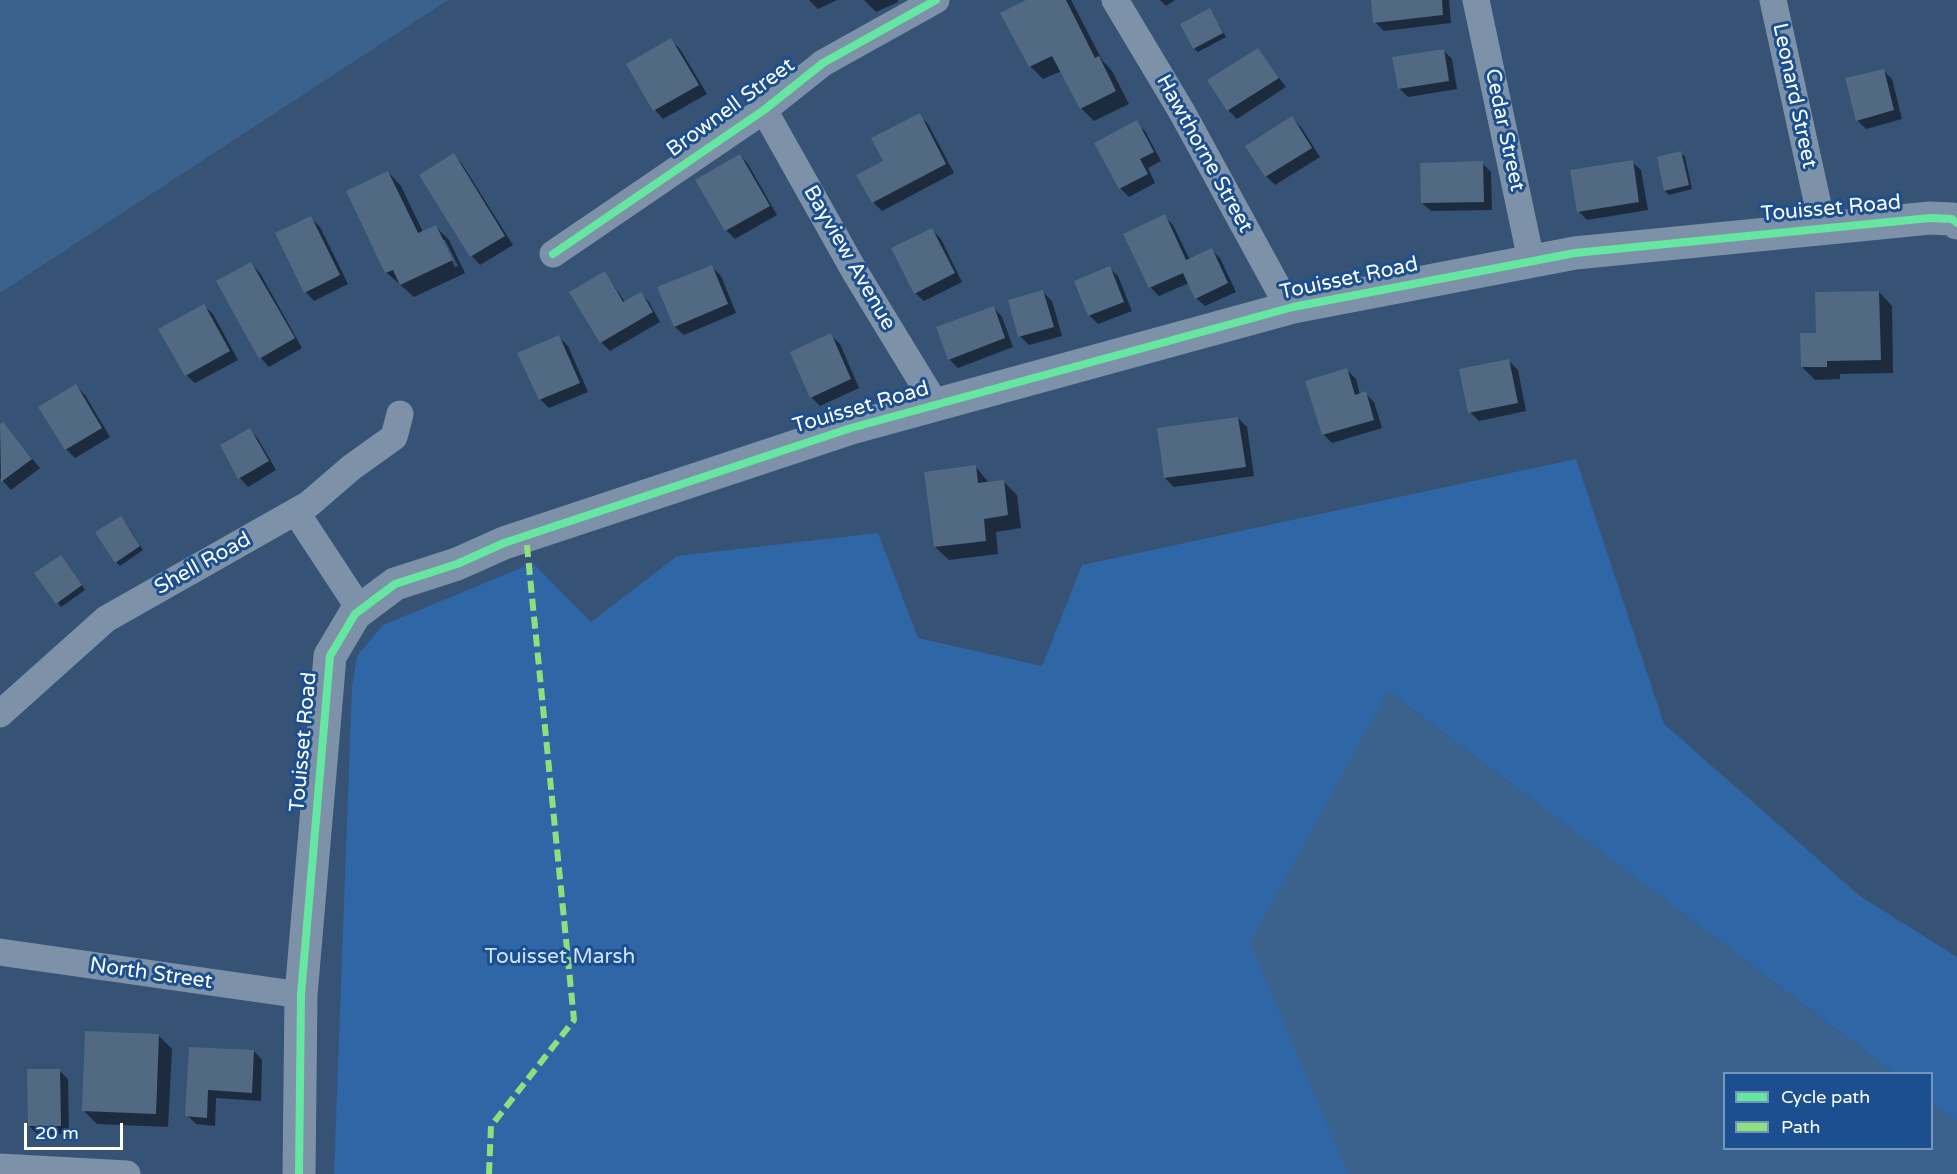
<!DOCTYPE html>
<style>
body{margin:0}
#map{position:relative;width:1957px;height:1174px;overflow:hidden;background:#365274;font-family:"Varela Round",sans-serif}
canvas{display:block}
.legend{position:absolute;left:1723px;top:1072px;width:210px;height:78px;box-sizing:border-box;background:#1b4f8f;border:2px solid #7695bc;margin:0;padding:8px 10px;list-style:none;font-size:18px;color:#fff}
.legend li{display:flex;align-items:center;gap:12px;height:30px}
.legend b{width:30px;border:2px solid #7695bc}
.scale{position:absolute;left:24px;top:1123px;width:99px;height:27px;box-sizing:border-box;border:3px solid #fff;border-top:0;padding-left:8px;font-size:18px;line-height:21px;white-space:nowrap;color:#fff;-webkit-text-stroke:4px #1b4f8f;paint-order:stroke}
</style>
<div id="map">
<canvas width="1957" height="1174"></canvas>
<ul class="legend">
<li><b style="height:8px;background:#66e7a1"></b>Cycle path</li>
<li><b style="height:8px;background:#8de07e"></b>Path</li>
</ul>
<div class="scale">20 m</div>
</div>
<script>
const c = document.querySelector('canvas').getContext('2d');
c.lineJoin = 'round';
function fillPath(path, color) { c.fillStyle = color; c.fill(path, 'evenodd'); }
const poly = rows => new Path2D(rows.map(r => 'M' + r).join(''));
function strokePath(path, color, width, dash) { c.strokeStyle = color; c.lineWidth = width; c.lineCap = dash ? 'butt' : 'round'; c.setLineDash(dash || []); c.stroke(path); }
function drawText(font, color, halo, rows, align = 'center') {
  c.font = font + ' "Varela Round",sans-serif'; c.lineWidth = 6; c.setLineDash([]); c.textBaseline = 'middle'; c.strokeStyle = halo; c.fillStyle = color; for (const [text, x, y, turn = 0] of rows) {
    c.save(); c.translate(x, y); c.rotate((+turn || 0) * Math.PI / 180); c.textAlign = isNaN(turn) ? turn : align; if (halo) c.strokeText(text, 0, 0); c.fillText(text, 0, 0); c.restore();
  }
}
fillPath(poly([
 [1576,459,1664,724,1860,896,1957,957,1957,1121,1932,1102,1932,1074,1894,1073,1388,691,1378,710,1444,1174,334,1174,352,687,357,656,383,625,533,563,591,622,677,556,878,533,918,638,1042,666,1082,565]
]), '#2f66a5');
fillPath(poly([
 [0,0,448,0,0,293],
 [1388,691,1894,1073,1724,1074,1724,1148,1932,1148,1932,1102,1957,1121,1957,1174,1348,1174,1250,943]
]), '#3b618d');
fillPath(poly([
 [809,0,837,0,818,9],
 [864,0,898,0,898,2,876,12],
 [1029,0,1071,0,1102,60,1112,71,1129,104,1094,121,1081,108,1062,71,1043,79,1030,66],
 [1160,0,1175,0,1166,6],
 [1372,0,1449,0,1451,23,1384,31,1375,22],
 [1210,10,1226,37,1198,52,1194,48],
 [671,40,680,49,707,94,663,119,655,110,628,65],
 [1258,50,1286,87,1237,119,1228,110],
 [1443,50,1452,59,1457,89,1408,97,1399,88],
 [1883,70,1892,79,1902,119,1866,129,1857,120],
 [919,115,928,124,954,173,882,211,873,202,885,162],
 [1292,118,1301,127,1320,157,1275,185,1266,176],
 [1136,122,1145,131,1161,161,1148,168,1155,183,1129,197,1120,188],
 [1681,153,1685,157,1692,189,1669,195,1665,191],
 [454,155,462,164,513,245,480,265,472,256,422,175],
 [740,155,748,164,777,215,735,239,726,230],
 [1632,162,1641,170,1648,210,1587,220,1578,211],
 [1482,163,1491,172,1492,210,1431,211,1422,203],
 [388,172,401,186,423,232,436,227,449,240,465,273,414,297,386,272],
 [442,240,445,240,458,266,455,267],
 [1164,216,1173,225,1190,260,1211,249,1220,258,1236,292,1205,306,1196,298,1189,283,1159,296,1150,287],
 [311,218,320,227,348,284,314,301,306,292,277,234],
 [932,230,941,239,962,282,924,301,915,293],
 [251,264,260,273,302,348,269,367,261,358],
 [712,267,721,276,736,313,684,335,675,327],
 [1109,268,1118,276,1132,311,1098,324,1089,315],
 [605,273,625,302,641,294,649,302,660,322,610,351,601,342],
 [1043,292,1052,301,1062,336,1029,345,1020,336],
 [1879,292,1892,306,1893,373,1840,374,1840,379,1815,380,1802,367,1817,334],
 [204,306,213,314,238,360,195,383,186,375],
 [994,308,1002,317,1013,347,958,368,949,359],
 [831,335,840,344,859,388,820,406,811,397],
 [559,337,568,346,588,392,549,408,540,399],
 [1509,361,1518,370,1526,411,1479,421,1470,412],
 [1347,370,1356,379,1360,395,1365,393,1374,402,1382,428,1332,443,1323,434],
 [76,386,85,395,110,437,75,458,66,449],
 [1238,418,1247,427,1254,476,1174,487,1165,478],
 [3,424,40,468,11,490,0,478,0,426],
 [250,430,258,439,276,470,248,487,240,478,222,446],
 [976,467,989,483,1004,482,1017,495,1021,528,996,532,998,554,949,560,935,547],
 [125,522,143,550,120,566,116,562],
 [65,561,85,590,61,607,36,573],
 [158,1035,172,1049,168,1127,97,1124,84,1111],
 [190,1048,254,1051,262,1060,261,1101,216,1098,215,1126,196,1124,187,1115],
 [59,1070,68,1079,69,1134,38,1135,29,1126]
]), '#0007');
fillPath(poly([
 [1026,0,1066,0,1095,58,1099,56,1116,91,1080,109,1052,56,1029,67,1000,13],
 [1371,0,1442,0,1443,15,1373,23],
 [1210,8,1223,33,1193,49,1180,24],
 [671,38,699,85,653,111,626,64],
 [1258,48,1279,78,1227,111,1207,80],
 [1444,49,1449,81,1398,89,1392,57],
 [1884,69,1894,110,1856,121,1845,78],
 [920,113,946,164,872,203,856,175,883,161,871,138],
 [1292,116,1312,148,1265,177,1245,146],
 [1137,120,1154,152,1140,159,1148,174,1119,189,1094,143],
 [1681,151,1689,185,1664,191,1657,157],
 [454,153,505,236,470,257,419,175],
 [740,154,770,206,725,231,695,180],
 [1633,160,1639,202,1577,212,1570,170],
 [1483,161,1484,202,1421,203,1420,163],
 [388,171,418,233,436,225,453,260,400,285,393,270,385,273,346,191],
 [1165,214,1186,260,1212,248,1228,283,1195,299,1183,273,1149,288,1123,234],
 [311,216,340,275,304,293,275,233],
 [932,228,955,273,914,294,891,248],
 [251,262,295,338,259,359,216,281],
 [712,265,728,304,674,327,657,287],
 [1110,266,1124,302,1088,316,1074,281],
 [605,271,623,302,641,292,653,312,600,343,569,292],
 [1043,290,1054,327,1018,337,1008,300],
 [1879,291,1881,360,1827,361,1827,367,1801,367,1800,333,1816,333,1815,292],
 [204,304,230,351,185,376,158,329],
 [994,306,1005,338,948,360,936,327],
 [831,333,851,379,810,398,790,352],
 [559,335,580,383,539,400,517,353],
 [1509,359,1518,403,1468,413,1459,369],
 [1347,368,1355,395,1366,391,1374,420,1322,435,1305,381],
 [76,384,102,428,65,450,38,407],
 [1238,417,1246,467,1164,478,1157,428],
 [3,422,32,459,1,482,0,424],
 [250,428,269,461,238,479,220,445],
 [976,465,978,483,1004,480,1008,515,984,519,986,541,934,547,924,472],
 [121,516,140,546,115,563,95,532],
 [61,555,82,585,56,604,34,573],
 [85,1031,159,1034,156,1114,82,1111],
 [189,1047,254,1050,252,1093,208,1090,207,1118,185,1116],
 [27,1069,60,1069,61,1126,28,1126]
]), '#526984');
strokePath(poly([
 [1115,0,1182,112,1290,310],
 [1476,0,1531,260],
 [1773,0,1823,228],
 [764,110,855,272,936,405],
 [553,254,764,110,823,63,936,0],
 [296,512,361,611],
 [0,714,106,619,309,504,352,467,394,437,400,414],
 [0,952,301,995],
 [0,1167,127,1174]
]), '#7d92a8', 27);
strokePath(poly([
 [299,1174,301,995,330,656,355,614,395,584,457,564,504,543,851,428,1293,307,1575,253,1930,218,1952,219,1957,223]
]), '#7d92a8', 33);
strokePath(poly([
 [489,1174,491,1126,574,1020,526,536]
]), '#8de07e', 6, [12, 6]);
strokePath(poly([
 [553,254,764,110,823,63,936,0],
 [299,1174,301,995,330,656,355,614,395,584,457,564,504,543,851,428,1293,307,1575,253,1930,218,1952,219,1957,223]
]), '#66e7a1', 8);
drawText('21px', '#fff', '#1b4f8f', [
 ["Leonard Street",1794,96,78],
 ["Brownell Street",731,108,-36],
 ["Cedar Street",1504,130,78],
 ["Hawthorne Street",1204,154,61],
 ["Touisset Road",1831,209,-5],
 ["Bayview Avenue",849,258,60],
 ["Touisset Road",1349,279,-12],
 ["Touisset Road",861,408,-16],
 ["Shell Road",203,564,-29],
 ["Touisset Road",304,742,-85],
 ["North Street",151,974,8]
]);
drawText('21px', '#cfe3fa', '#1b4f8f', [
 ["Touisset Marsh",560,957]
]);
</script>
